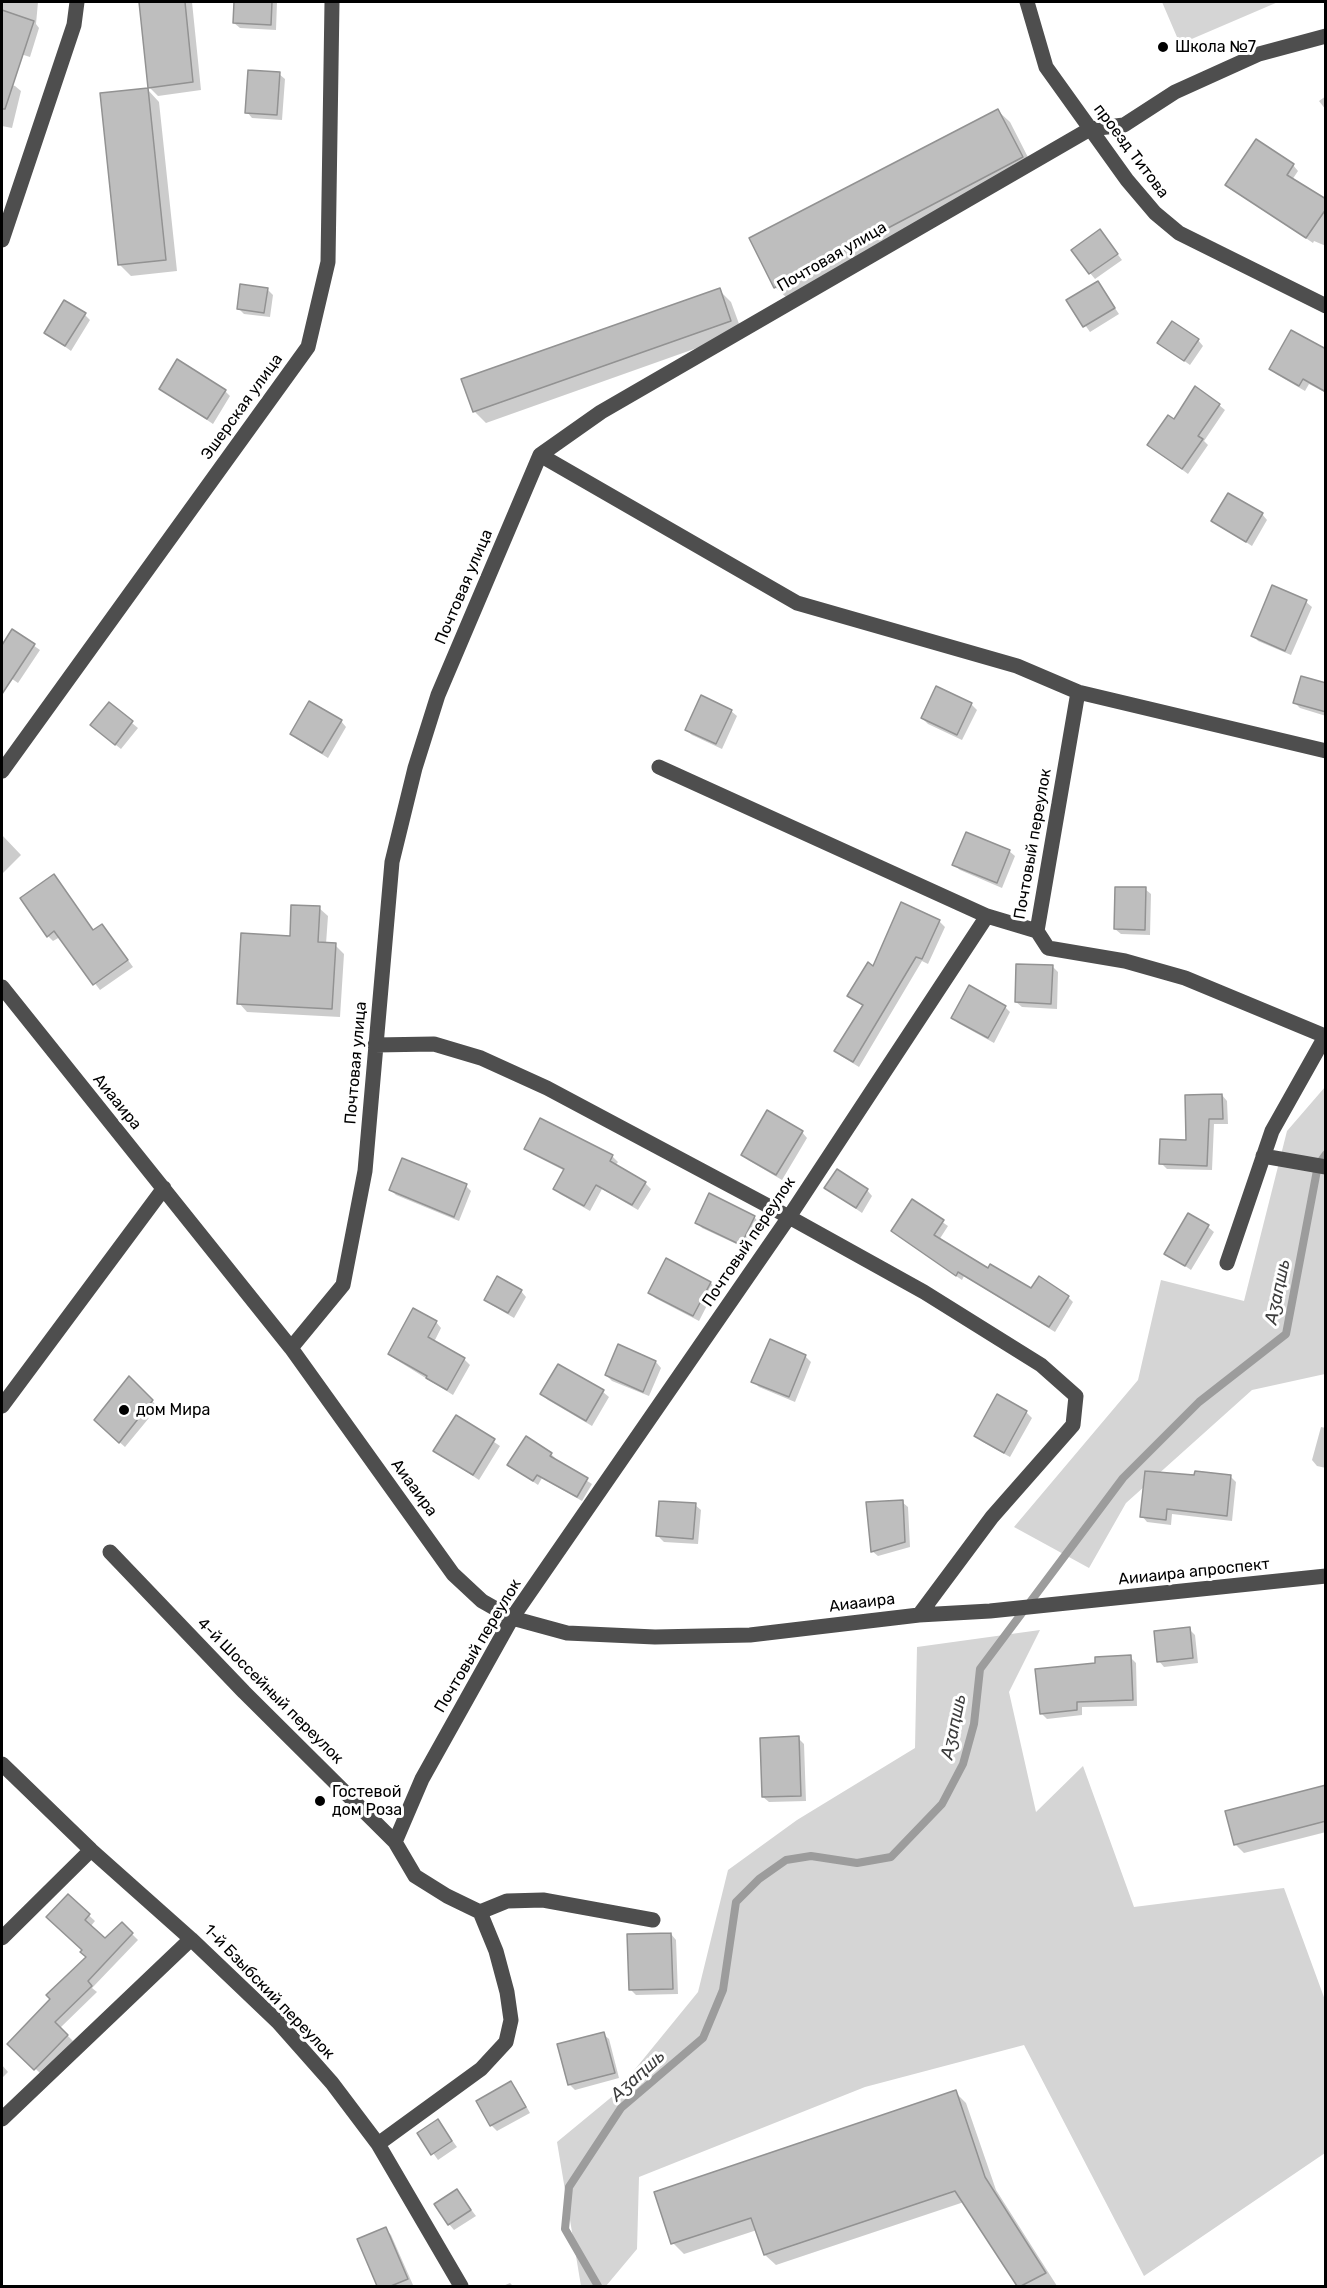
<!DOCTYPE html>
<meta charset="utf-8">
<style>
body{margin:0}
#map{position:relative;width:1327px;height:2288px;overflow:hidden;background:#fff;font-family:Rubik,sans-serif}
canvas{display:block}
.frame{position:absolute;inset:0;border:3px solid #000;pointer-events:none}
</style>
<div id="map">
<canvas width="1327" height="2288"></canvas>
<div class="frame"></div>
</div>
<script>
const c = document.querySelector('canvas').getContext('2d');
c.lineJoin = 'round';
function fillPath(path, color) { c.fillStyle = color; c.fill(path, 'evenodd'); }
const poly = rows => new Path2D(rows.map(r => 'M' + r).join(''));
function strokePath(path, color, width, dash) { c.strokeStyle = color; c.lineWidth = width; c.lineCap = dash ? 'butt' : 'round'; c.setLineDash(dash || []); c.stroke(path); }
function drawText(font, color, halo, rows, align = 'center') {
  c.font = font + ' Rubik,sans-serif'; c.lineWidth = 6; c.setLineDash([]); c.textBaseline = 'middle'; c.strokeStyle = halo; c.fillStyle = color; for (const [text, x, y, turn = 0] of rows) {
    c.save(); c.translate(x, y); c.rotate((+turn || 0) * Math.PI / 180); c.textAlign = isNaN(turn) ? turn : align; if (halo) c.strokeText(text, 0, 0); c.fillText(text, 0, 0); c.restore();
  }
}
fillPath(poly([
 [1162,2,1278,2,1180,44],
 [1325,1087,1325,1374,1252,1390,1126,1503,1089,1568,1014,1527,1138,1380,1161,1280,1244,1301,1287,1131],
 [1040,1630,1009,1692,1036,1812,1083,1766,1134,1907,1284,1888,1325,2000,1325,2153,1144,2276,1024,2045,865,2087,639,2177,637,2249,606,2286,581,2286,557,2142,614,2095,698,1992,728,1870,797,1820,915,1748,917,1647]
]), '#d5d5d5');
fillPath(poly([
 [2,2,38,2,36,24,39,28,30,57,2,48],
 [141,2,192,2,201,90,158,96,150,88],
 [235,2,277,2,276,30,240,28,234,23],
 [279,74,285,79,282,120,252,118,247,112],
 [2,82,15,86,21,91,12,128,2,126],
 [148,90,159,102,177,271,131,276,119,264],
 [1326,96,1326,110,1319,101],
 [998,111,1010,122,1034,169,787,298,775,287],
 [1293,165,1298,171,1292,180,1326,201,1326,246,1314,241,1313,243,1227,185],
 [1100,231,1122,260,1095,279,1090,273],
 [1098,283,1119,314,1090,332,1068,301],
 [267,289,273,295,270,317,244,314,238,308],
 [719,290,731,302,742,332,486,423,474,411],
 [85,315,90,320,71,351,45,332],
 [1198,340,1203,346,1190,365,1159,343],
 [1326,351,1326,393,1309,384,1305,391,1276,374,1271,369],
 [161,389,225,391,230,396,213,424],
 [1219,405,1225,410,1204,441,1208,445,1188,474,1149,445,1174,421],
 [1262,514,1267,520,1252,546,1213,521],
 [1306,602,1312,607,1291,655,1258,641,1253,635],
 [13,631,40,650,18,683,2,672,2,648],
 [1326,685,1326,716,1300,708,1295,703],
 [109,704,138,728,121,749,98,731],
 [971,704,977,710,962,740,928,724,922,718],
 [731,711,737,716,722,749,692,735,686,730],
 [341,721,346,727,328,758,297,739,291,734],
 [2,835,21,855,2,874],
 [1009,851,1015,856,1002,888,960,870,954,865],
 [1145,889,1151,894,1150,935,1121,934,1115,929],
 [22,898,94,931,107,931,133,967,100,990,60,937,53,941,48,936],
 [319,908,328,916,326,944,335,945,344,954,340,1017,247,1012,239,1003,291,938],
 [939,921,945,927,928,964,922,961,859,1067,841,1056,836,1050,864,1007,849,995,873,968],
 [1053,967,1058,972,1057,1009,1022,1007,1016,1002],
 [1005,1007,1010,1012,994,1043,958,1023,953,1018],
 [1222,1095,1227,1101,1228,1124,1214,1124,1212,1170,1167,1169,1161,1163,1188,1141],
 [802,1132,807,1138,782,1180,748,1160,743,1154],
 [526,1148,612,1156,618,1162,615,1166,645,1183,651,1189,638,1210,602,1189,590,1211,560,1194,555,1188,565,1171,532,1154],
 [466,1186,471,1191,459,1221,396,1195,391,1190],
 [826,1188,867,1190,872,1196,862,1213],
 [912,1201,948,1226,939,1240,988,1270,1031,1290,1068,1297,1073,1302,1055,1332,964,1276,962,1280,898,1236],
 [754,1217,760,1223,747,1249,702,1228,697,1222],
 [1208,1227,1214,1232,1191,1270,1166,1253],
 [711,1283,716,1288,699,1321,655,1298,650,1293],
 [521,1291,526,1297,514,1318,492,1305,486,1299],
 [436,1322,441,1328,434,1342,464,1359,470,1365,453,1395,395,1359,389,1354],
 [619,1346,656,1362,661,1368,649,1396,612,1381,606,1375],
 [805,1356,811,1362,795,1402,759,1387,753,1381],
 [559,1366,603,1392,609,1397,592,1426,548,1400,542,1394],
 [129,1378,158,1407,125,1447,101,1426],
 [998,1396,1026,1412,1032,1418,1010,1457,981,1441,976,1435],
 [457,1417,500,1446,479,1480,435,1451],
 [1321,1427,1326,1428,1326,1468,1317,1466,1312,1460],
 [551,1454,555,1458,554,1460,592,1484,582,1501,542,1478,538,1485,509,1465],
 [1230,1476,1236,1482,1232,1521,1172,1514,1171,1525,1147,1522,1142,1516,1196,1477],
 [902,1502,908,1507,910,1547,878,1556,872,1551],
 [695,1505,701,1510,698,1544,664,1542,658,1536],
 [1189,1629,1195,1635,1198,1663,1164,1667,1159,1661],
 [1130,1657,1136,1663,1137,1706,1082,1707,1082,1715,1047,1719,1041,1713,1097,1664],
 [798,1738,804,1744,806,1801,769,1802,763,1797],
 [1326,1786,1326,1832,1244,1853,1235,1844],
 [68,1896,95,1921,90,1927,105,1940,122,1924,138,1940,92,1988,97,1992,60,2028,73,2041,41,2074,9,2043,52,1999,88,1957,84,1950],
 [671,1934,676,1940,678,1994,636,1995,631,1990],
 [603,2034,609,2039,619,2078,575,2090,569,2084],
 [2,2065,8,2072,2,2078],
 [511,2083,516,2088,530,2113,497,2131,492,2126,478,2101],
 [955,2092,966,2103,996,2190,1057,2286,1020,2286,964,2202,776,2265,765,2255,757,2230,684,2254,673,2243],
 [438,2121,457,2147,438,2160,419,2133],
 [457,2191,476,2216,454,2230,449,2224],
 [386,2229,391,2235,413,2285,379,2286,359,2240],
 [510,2283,513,2286,503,2286]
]), '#0003');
strokePath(poly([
 [598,2286,565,2229,569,2187,621,2108,703,2038,723,1990,736,1902,759,1879,786,1860,811,1856,857,1863,891,1857,942,1804,963,1764,974,1724,980,1669,1123,1478,1199,1402,1286,1334,1318,1165,1326,1154]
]), '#9c9c9c', 8);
const building = poly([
 [139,2,185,2,193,82,148,88,139,2],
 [234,2,272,2,271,25,233,23,234,2],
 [2,10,34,21,5,109,2,109,2,10],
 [248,70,280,72,277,115,245,113,248,70],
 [148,88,166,260,118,265,100,93,148,88],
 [998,109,1023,157,774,288,749,238,998,109],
 [1256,139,1294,164,1287,175,1326,199,1326,209,1306,238,1225,185,1256,139],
 [1100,229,1118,254,1089,274,1071,250,1100,229],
 [1098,281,1115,308,1083,327,1066,300,1098,281],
 [240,284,268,288,264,313,237,309,240,284],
 [720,288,731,321,473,412,461,379,720,288],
 [64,300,86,313,65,346,44,333,64,300],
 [1172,321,1199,339,1184,361,1157,343,1172,321],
 [1291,330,1326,349,1326,392,1303,379,1299,386,1269,369,1291,330],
 [177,359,226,390,207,419,159,389,177,359],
 [1195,386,1220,404,1198,436,1203,439,1182,469,1147,445,1168,415,1174,419,1195,386],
 [1228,493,1263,513,1246,542,1211,521,1228,493],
 [1272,585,1307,600,1285,651,1251,636,1272,585],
 [12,629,35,644,2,694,2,645,12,629],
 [1301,676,1326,683,1326,712,1293,703,1301,676],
 [936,686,972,703,957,735,921,718,936,686],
 [701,695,732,710,716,744,685,730,701,695],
 [309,701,342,720,322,753,290,734,309,701],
 [109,702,133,721,115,745,90,725,109,702],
 [966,832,1010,850,997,883,952,865,966,832],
 [54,874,93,930,102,924,128,960,93,985,54,931,47,937,20,898,54,874],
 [1115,887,1146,887,1145,930,1114,929,1115,887],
 [901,902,940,920,922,959,916,957,853,1062,834,1051,863,1005,847,996,868,962,873,966,901,902],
 [291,905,320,906,318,942,336,943,332,1009,237,1004,241,933,290,936,291,905],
 [1016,964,1053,965,1051,1004,1015,1002,1016,964],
 [969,985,1006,1006,988,1038,951,1018,969,985],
 [1222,1094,1223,1119,1209,1119,1207,1166,1159,1164,1160,1139,1186,1140,1185,1095,1222,1094],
 [767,1110,803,1131,776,1175,741,1155,767,1110],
 [540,1118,613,1155,610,1161,646,1182,632,1205,596,1185,584,1206,553,1189,564,1169,524,1149,540,1118],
 [402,1158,467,1184,454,1217,389,1190,402,1158],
 [837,1169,868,1189,856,1208,824,1188,837,1169],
 [709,1193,755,1216,741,1245,695,1223,709,1193],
 [912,1199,944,1220,934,1235,988,1268,990,1264,1031,1288,1039,1276,1069,1296,1049,1327,958,1272,956,1276,891,1231,912,1199],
 [1188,1213,1209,1225,1185,1266,1164,1254,1188,1213],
 [666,1258,711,1282,693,1316,648,1293,666,1258],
 [497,1276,522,1290,508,1313,484,1300,497,1276],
 [413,1308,437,1321,428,1337,465,1358,447,1390,426,1378,427,1376,388,1354,413,1308],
 [770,1339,806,1355,789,1397,751,1382,770,1339],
 [618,1344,656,1361,643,1392,605,1375,618,1344],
 [558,1364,604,1390,586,1421,540,1394,558,1364],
 [129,1376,153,1400,119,1443,94,1420,129,1376],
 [997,1394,1027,1411,1004,1453,974,1436,997,1394],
 [456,1415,495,1439,473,1475,433,1451,456,1415],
 [526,1436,552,1453,550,1456,588,1478,577,1497,537,1475,533,1481,507,1465,526,1436],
 [1145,1471,1194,1475,1195,1471,1231,1475,1227,1516,1167,1509,1166,1520,1140,1517,1145,1471],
 [903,1500,905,1542,871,1552,866,1502,903,1500],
 [659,1501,696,1503,693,1539,656,1536,659,1501],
 [1190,1627,1193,1658,1157,1662,1154,1631,1190,1627],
 [1131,1655,1133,1700,1077,1702,1077,1710,1040,1714,1035,1669,1095,1663,1095,1657,1131,1655],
 [799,1736,801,1796,762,1797,760,1738,799,1736],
 [1326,1785,1326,1821,1234,1845,1225,1811,1326,1785],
 [68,1894,90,1914,85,1920,105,1938,122,1922,133,1933,88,1981,92,1986,55,2022,68,2035,34,2070,7,2044,50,1999,46,1995,86,1957,80,1952,82,1950,46,1917,68,1894],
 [671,1933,673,1989,629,1990,627,1934,671,1933],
 [604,2032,615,2073,568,2085,557,2044,604,2032],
 [511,2081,526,2107,490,2126,476,2101,511,2081],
 [956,2090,985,2177,1046,2273,1021,2286,1017,2286,955,2191,764,2255,751,2218,671,2244,654,2192,956,2090],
 [438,2119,452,2141,431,2155,417,2133,438,2119],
 [457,2189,471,2210,448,2225,434,2204,457,2189],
 [386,2227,408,2279,391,2286,377,2286,357,2239,386,2227]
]);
fillPath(building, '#bebebe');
strokePath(building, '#929292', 1.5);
strokePath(poly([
 [1027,2,1046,67,1127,180,1155,213,1179,233,1326,306],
 [2,240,74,25,77,2],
 [540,455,797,603,1017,666,1078,692,1326,751],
 [659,767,987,916],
 [2,771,308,347,328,262,332,2],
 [1037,931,1048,948,1125,961,1185,978,1325,1036],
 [2,987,291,1348,453,1574,482,1601,512,1618,567,1633,655,1637,750,1635,919,1615,990,1611,1326,1576],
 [375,1045,434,1044,481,1058,547,1088,789,1217,924,1292,1041,1365,1076,1396,1073,1425,992,1517,919,1615],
 [1263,1156,1326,1167],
 [1227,1263,1272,1131,1326,1035],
 [291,1348,343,1285,365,1171,392,862,415,768,438,695,540,455,601,412,1090,129,1124,125,1175,92,1259,54,1326,36],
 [2,1406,164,1188],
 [110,1552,244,1692,395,1842,415,1876,447,1896,480,1912,496,1951,507,1992,511,2020,506,2042,481,2069,378,2144],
 [2,1764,91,1850,191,1939,278,2022,332,2083,378,2144,461,2286],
 [395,1842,422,1779,512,1618,789,1217,987,916,1037,931,1078,692],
 [480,1912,507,1901,543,1900,653,1920],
 [2,1938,91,1850],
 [2,2119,191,1939]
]), '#4e4e4e', 15);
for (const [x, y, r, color] of [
 [1163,47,6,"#000"],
 [124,1410,6,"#000"],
 [320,1801,6,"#000"]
]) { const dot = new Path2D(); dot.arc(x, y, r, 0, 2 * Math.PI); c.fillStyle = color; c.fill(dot); strokePath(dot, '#fff', 2); }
drawText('16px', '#000', '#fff', [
 ["Школа №7",1175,47],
 ["дом Мира",136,1410],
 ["Гостевой",332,1792],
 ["дом Роза",332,1810]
], 'left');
drawText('16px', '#000', '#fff', [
 ["проезд Титова",1131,151,53],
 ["Почтовая улица",832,257,-30],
 ["Эшерская улица",242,407,-54],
 ["Почтовая улица",464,587,-67],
 ["Почтовый переулок",1033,844,-80],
 ["Почтовая улица",356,1063,-85],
 ["Аиааира",117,1102,51],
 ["Почтовый переулок",749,1242,-56],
 ["Аиааира",414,1488,54],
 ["Аииаира апроспект",1194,1572,-6],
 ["Аиааира",862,1603,-7],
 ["Почтовый переулок",478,1646,-59],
 ["4-й Шоссейный переулок",270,1691,45],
 ["1-й Бзыбский переулок",269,1992,46]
]);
drawText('italic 18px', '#3d3d3d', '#fff', [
 ["Аӡаԥшь",1278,1292,-78],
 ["Аӡаԥшь",954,1727,-78],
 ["Аӡаԥшь",638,2076,-42]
]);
</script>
